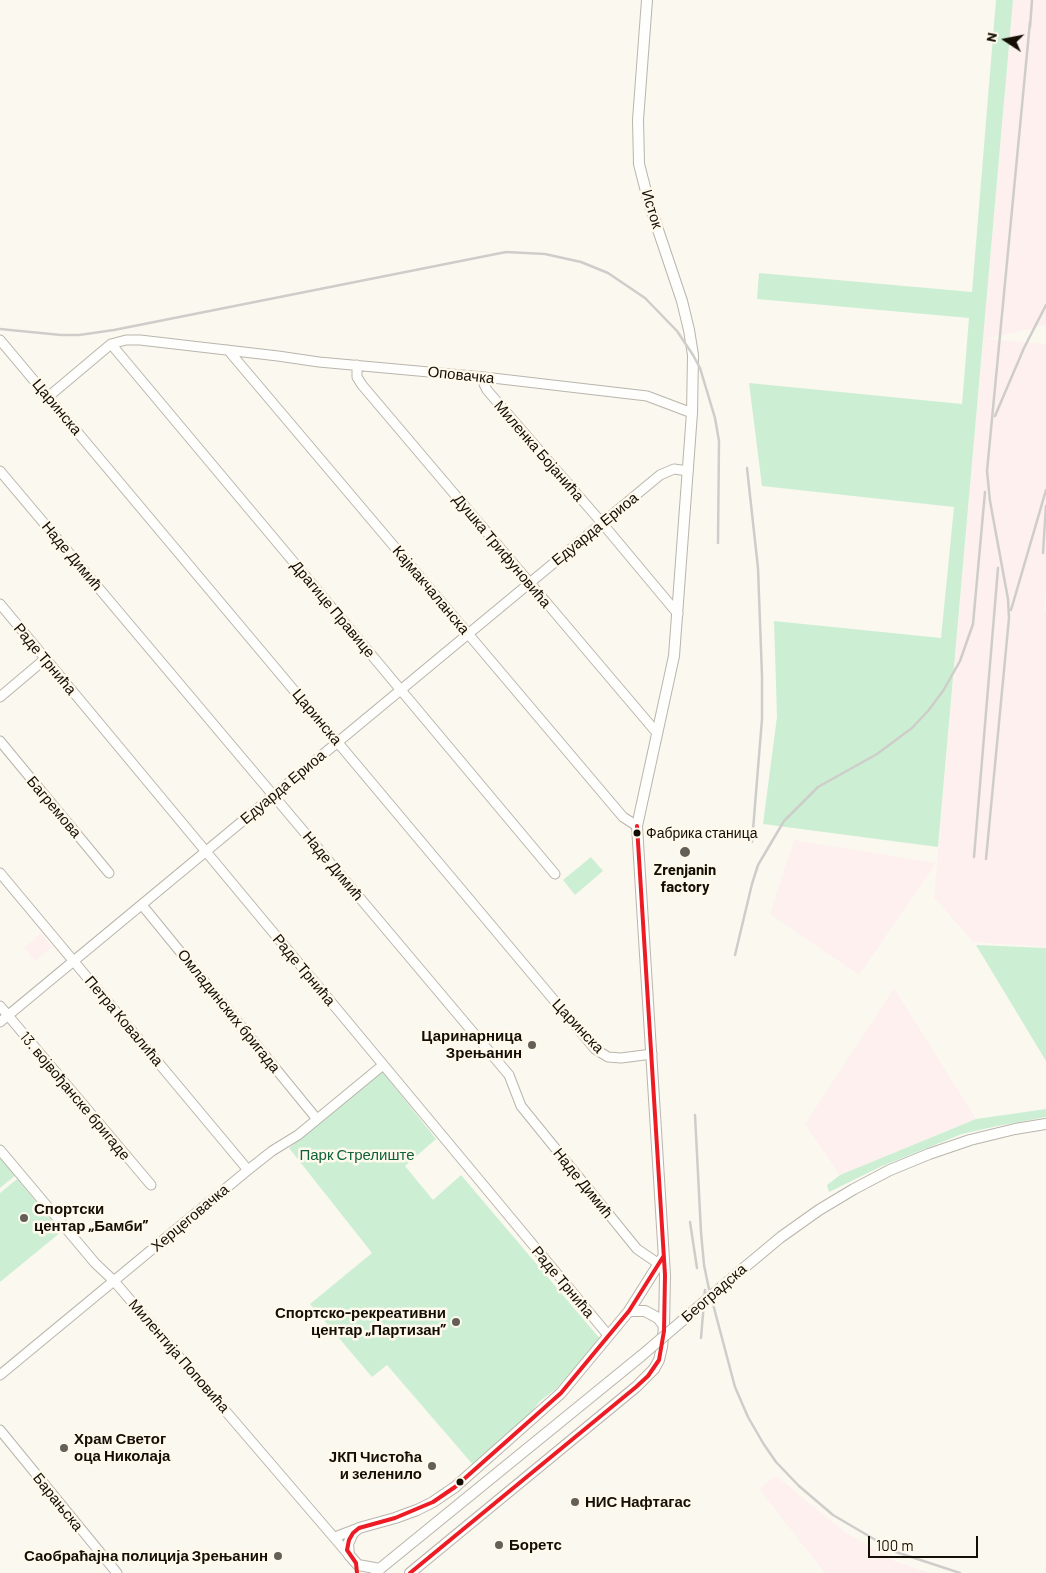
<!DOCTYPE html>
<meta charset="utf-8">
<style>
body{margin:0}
#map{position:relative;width:1046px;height:1573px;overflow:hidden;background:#fbf8f0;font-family:Barlow,sans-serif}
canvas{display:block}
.north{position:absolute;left:981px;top:15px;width:50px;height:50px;-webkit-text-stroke:4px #fff9ec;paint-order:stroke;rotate:281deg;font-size:14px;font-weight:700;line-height:20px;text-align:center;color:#140e05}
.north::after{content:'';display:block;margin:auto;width:18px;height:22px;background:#140e05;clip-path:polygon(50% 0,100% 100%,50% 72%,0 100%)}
.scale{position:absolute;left:868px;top:1536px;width:110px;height:22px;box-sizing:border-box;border:2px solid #140e05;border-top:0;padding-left:6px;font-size:15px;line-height:18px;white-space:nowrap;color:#140e05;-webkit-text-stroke:4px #fff9ec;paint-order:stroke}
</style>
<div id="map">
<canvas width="1046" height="1573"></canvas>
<div class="north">N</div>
<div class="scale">100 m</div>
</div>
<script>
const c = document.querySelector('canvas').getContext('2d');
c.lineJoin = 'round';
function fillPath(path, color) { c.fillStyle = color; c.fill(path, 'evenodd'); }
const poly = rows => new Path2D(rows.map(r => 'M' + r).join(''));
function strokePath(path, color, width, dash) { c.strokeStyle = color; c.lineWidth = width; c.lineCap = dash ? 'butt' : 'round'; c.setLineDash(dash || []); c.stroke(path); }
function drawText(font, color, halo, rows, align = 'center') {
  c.font = font + ' Barlow,sans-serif'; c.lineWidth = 5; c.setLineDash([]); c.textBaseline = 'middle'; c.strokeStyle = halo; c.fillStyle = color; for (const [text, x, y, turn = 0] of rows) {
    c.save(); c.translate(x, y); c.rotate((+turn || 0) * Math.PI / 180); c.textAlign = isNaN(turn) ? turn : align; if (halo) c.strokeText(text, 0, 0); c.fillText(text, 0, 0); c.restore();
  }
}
fillPath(poly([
 [1013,0,1046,0,1046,325,986,339,1046,344,1046,583,1044,611,1046,612,1046,947,973,942,934,897],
 [794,840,936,863,859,975,770,914],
 [41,933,52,947,35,961,24,948],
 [894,988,976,1119,840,1175,805,1124],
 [776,1476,845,1532,894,1561,930,1573,825,1573,759,1489]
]), '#fdf0ee');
fillPath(poly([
 [996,0,1013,0,938,847,763,824,777,717,774,621,941,638,954,507,762,486,749,383,962,404,969,318,757,299,759,273,972,292],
 [591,857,603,871,575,895,563,880],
 [976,945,1046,948,1046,1061],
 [382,1071,436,1139,405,1166,433,1200,461,1175,601,1340,556,1389,540,1401,526,1419,474,1466,387,1365,372,1377,310,1304,372,1253,289,1148],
 [1046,1109,1046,1117,997,1126,962,1134,882,1166,829,1192,827,1185,840,1175,976,1119],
 [0,1156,16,1175,0,1188],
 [17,1179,61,1232,0,1282,0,1193]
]), '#ccefd4');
const minor = poly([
 [0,340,595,1049,608,1057,621,1058,652,1054],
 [111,344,555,874],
 [228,350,623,817,637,826],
 [357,365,357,377,362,385,657,733],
 [484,377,484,384,487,390,602,523,678,614],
 [48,397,111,344,126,340,140,340,278,356,319,362,484,377,647,396,692,413],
 [0,471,509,1075,521,1106,637,1249,659,1264],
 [0,604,608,1335],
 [0,697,45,659],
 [0,741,109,873],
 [0,873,248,1170],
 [142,905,316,1118],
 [0,1006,151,1185],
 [0,1022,660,475,674,469,688,471],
 [0,1150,95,1263,114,1281,349,1555],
 [0,1375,248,1170,272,1151,298,1135,383,1065],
 [0,1430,117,1573],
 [335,1537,356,1529]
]);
const major = poly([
 [745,1267,781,1237,819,1210,854,1189,890,1170,929,1154,970,1140,1015,1129,1046,1124],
 [629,1311,645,1311,658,1318,664,1326],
 [380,1569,358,1565,349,1555,348,1544,353,1533,359,1528,395,1518,417,1510,433,1502,455,1487,561,1393,629,1311,663,1257],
 [376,1572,641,1356],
 [410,1573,636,1387,654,1369,659,1360,662,1347,664,1326,665,1275,637,826,674,656,692,413,693,355,689,330,682,301,649,203,639,164,638,120,647,0]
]);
strokePath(minor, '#bab5ac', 11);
strokePath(major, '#bab5ac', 12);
strokePath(minor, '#fefefd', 9);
strokePath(major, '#fefefd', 10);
strokePath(poly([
 [1030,27,1032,0],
 [0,329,61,335,79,335,114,330,506,252,545,254,581,262,608,273,645,298,677,331,693,355,700,368,715,418,719,441,718,543],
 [995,416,1024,348,1046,305],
 [747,468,758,568,762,676,762,719,752,842],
 [1043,553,1046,506],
 [1011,610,1046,490],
 [974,857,998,568],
 [986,859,1009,618,1008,599,990,501,987,471,1030,22],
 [735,955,752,884,758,865,784,821,818,787,877,754,912,728,928,711,943,691,960,661,973,624,985,492],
 [695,1115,701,1232,704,1265,709,1289,735,1387,748,1417,763,1443,776,1462,799,1486,833,1515,896,1552,960,1573],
 [690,1222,697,1268],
 [701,1338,705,1290]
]), '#cecdca', 2.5);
const majorBridge = poly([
 [641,1356,745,1267]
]);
strokePath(majorBridge, '#bab5ac', 12, []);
strokePath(majorBridge, '#fefefd', 10);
strokePath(poly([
 [357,1573,356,1563,347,1550,349,1540,353,1533,359,1528,395,1518,433,1502,455,1487,561,1393,629,1311,663,1257],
 [410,1573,636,1387,648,1376,659,1360,664,1331,665,1275,637,826]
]), '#ed1c24', 4);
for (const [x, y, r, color] of [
 [637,833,4.5,"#140e05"],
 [685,852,6,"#656057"],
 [532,1045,5,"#656057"],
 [24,1218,5,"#656057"],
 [456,1322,5,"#656057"],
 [64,1448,5,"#656057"],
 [432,1466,5,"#656057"],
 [460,1482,4.5,"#140e05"],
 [575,1502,5,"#656057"],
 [499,1545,5,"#656057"],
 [278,1556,5,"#656057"]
]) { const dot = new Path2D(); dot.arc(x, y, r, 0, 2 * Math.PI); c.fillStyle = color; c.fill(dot); strokePath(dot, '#fff9ec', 2); }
drawText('14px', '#140e05', '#fff9ec', [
 ["Фабрика станица",646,833]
], 'left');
drawText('15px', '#140e05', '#fff9ec', [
 ["Исток",652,209,73],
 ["Оповачка",461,375,6],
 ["Царинска",57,407,50],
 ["Миленка Бојанића",539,451,49],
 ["Едуарда Ериоа",595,529,-39],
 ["Душка Трифуновића",502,551,50],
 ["Наде Димић",72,556,50],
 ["Кајмакчаланска",431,590,50],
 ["Драгице Правице",333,609,50],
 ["Раде Трнића",45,659,50],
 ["Царинска",317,717,50],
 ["Едуарда Ериоа",283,787,-40],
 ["Багремова",54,807,50],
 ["Наде Димић",333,866,50],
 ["Раде Трнића",304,970,50],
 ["Омладинских бригада",229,1011,51],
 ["Петра Ковалића",124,1021,50],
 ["Царинска",578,1026,47],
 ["13. војвођанске бригаде",75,1096,50],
 ["Наде Димић",583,1183,51],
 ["Херцеговачка",190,1218,-40],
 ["Раде Трнића",563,1282,50],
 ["Београдска",714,1293,-41],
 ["Милентија Поповића",179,1356,49],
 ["Барањска",58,1502,51]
]);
drawText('bold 15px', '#140e05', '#fff9ec', [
 ["Zrenjanin",685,870,"center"],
 ["factory",685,887,"center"],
 ["Царинарница",522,1036],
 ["Зрењанин",522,1053],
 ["Спортски",34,1209,"left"],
 ["центар „Бамби”",34,1226,"left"],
 ["Спортско-рекреативни",446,1313],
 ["центар „Партизан”",446,1330],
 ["Храм Светог",74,1439,"left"],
 ["оца Николаја",74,1456,"left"],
 ["ЈКП Чистоћа",422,1457],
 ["и зеленило",422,1474],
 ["НИС Нафтагас",585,1502,"left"],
 ["Боретс",509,1545,"left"],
 ["Саобраћајна полиција Зрењанин",268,1556]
], 'right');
drawText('15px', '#0d623b', '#fff9ec', [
 ["Парк Стрелиште",357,1155]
]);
</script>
